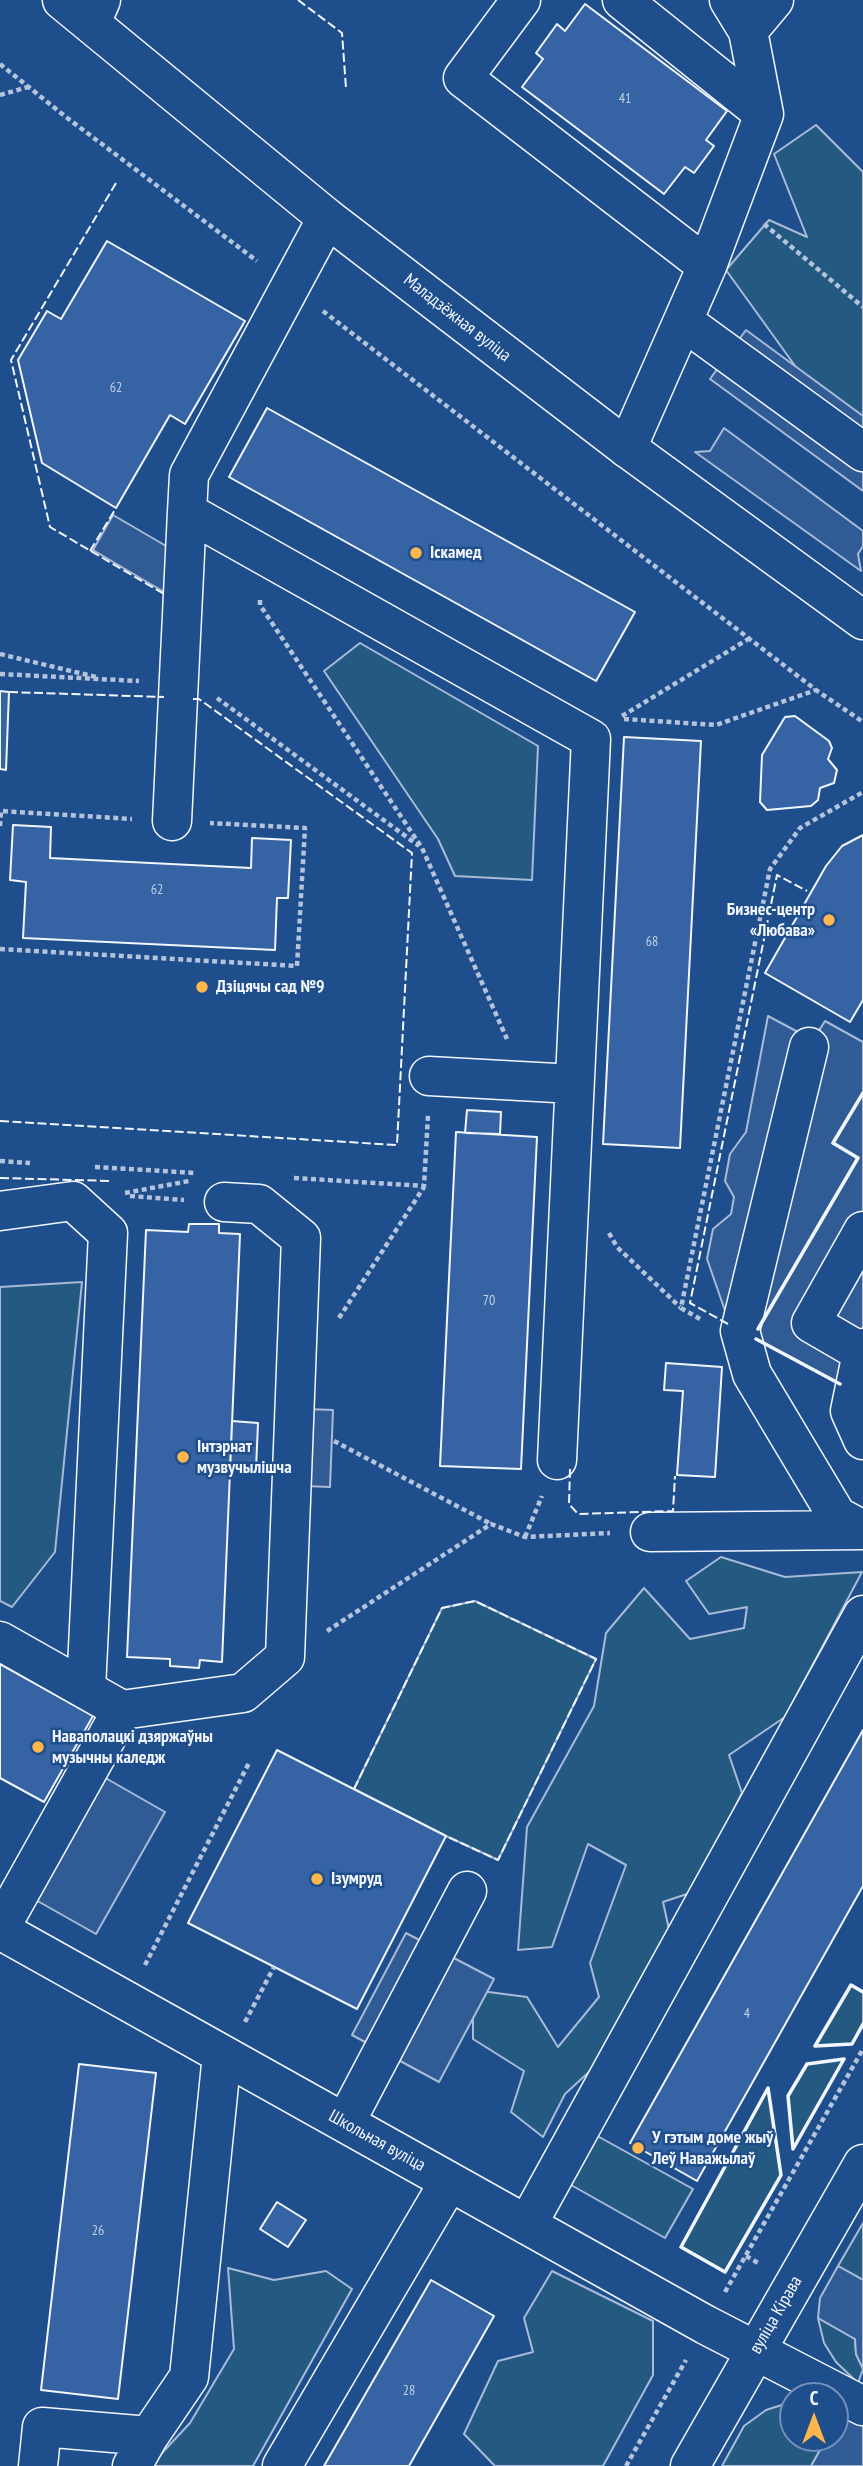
<!DOCTYPE html>
<meta charset="utf-8">
<style>
body{margin:0}
#map{position:relative;width:863px;height:2466px;overflow:hidden;background:#1f4e8c;font-family:"PT Sans Narrow",sans-serif}
canvas{display:block}
.north{position:absolute;left:779px;top:2382px;width:70px;height:70px;box-sizing:border-box;background:#1f4e8c;border:2px solid #7391ba;border-radius:50%;rotate:0deg;font-size:19px;font-weight:700;line-height:28px;text-align:center;color:#f2f6ff}
.north::after{content:'';display:block;margin:auto;width:24px;height:32px;background:#ffb74d;clip-path:polygon(50% 0,100% 100%,50% 72%,0 100%)}
</style>
<div id="map">
<canvas width="863" height="2466"></canvas>
<div class="north">С</div>
</div>
<script>
const c = document.querySelector('canvas').getContext('2d');
c.lineJoin = 'round';
function fillPath(path, color) { c.fillStyle = color; c.fill(path, 'evenodd'); }
const poly = rows => new Path2D(rows.map(r => 'M' + r).join(''));
function strokePath(path, color, width, dash) { c.strokeStyle = color; c.lineWidth = width; c.lineCap = dash ? 'butt' : 'round'; c.setLineDash(dash || []); c.stroke(path); }
function drawText(font, color, halo, rows, align = 'center') {
  c.font = font + ' "PT Sans Narrow",sans-serif'; c.lineWidth = 5; c.setLineDash([]); c.textBaseline = 'middle'; c.strokeStyle = halo; c.fillStyle = color; for (const [text, x, y, turn = 0] of rows) {
    c.save(); c.translate(x, y); c.rotate((+turn || 0) * Math.PI / 180); c.textAlign = isNaN(turn) ? turn : align; if (halo) c.strokeText(text, 0, 0); c.fillText(text, 0, 0); c.restore();
  }
}
const green = poly([
 [816,125,863,172,863,438,842,431,726,270,769,220,807,237,774,154,816,125],
 [360,643,538,746,532,880,455,876,438,839,324,671,360,643],
 [82,1282,55,1552,12,1607,0,1601,0,1287,82,1282],
 [721,1557,785,1577,862,1572,785,1717,729,1755,742,1793,693,1892,663,1902,670,1934,603,2059,565,2094,543,2137,511,2112,524,2071,473,2039,473,1990,527,1997,558,2047,599,1997,590,1963,626,1865,588,1844,552,1947,518,1950,527,1827,594,1706,606,1633,644,1588,690,1639,744,1628,747,1607,709,1614,686,1581,721,1557],
 [475,1601,596,1659,498,1860,446,1836,354,1789,442,1608,475,1601],
 [851,1985,863,1992,863,2024,852,2044,815,2046,851,1985],
 [844,2059,793,2149,788,2096,807,2064,844,2059],
 [768,2088,781,2175,725,2272,681,2247,768,2088],
 [592,2133,693,2189,665,2238,564,2181,592,2133],
 [863,2223,863,2280,838,2266,863,2223],
 [228,2268,274,2280,326,2271,352,2289,253,2466,150,2466,190,2423,234,2349,228,2268],
 [552,2271,653,2321,653,2375,603,2466,495,2466,464,2434,498,2361,533,2352,524,2318,552,2271],
 [818,2318,855,2339,856,2354,863,2369,858,2383,836,2362,824,2343,818,2318],
 [788,2403,793,2403,793,2438,827,2438,811,2466,722,2466,744,2426,766,2410,788,2403]
]);
fillPath(green, '#245a82');
strokePath(green, '#a8bbd7', 2);
const parking = poly([
 [746,330,863,416,863,491,710,379,746,330],
 [724,428,863,531,863,546,858,554,861,571,695,452,710,451,724,428],
 [113,515,185,557,164,592,93,550,113,515],
 [768,1016,813,1040,825,1021,863,1042,863,1396,730,1325,707,1259,713,1229,731,1214,734,1197,725,1181,730,1154,746,1132,768,1016],
 [281,1408,333,1410,330,1487,278,1485,281,1408],
 [81,1764,165,1812,96,1934,11,1886,81,1764],
 [406,1933,494,1979,439,2082,352,2035,406,1933],
 [838,2266,863,2280,863,2369,856,2354,855,2339,818,2318,820,2298,838,2266],
 [841,2413,863,2426,863,2466,811,2466,827,2438,835,2438,835,2423,841,2413]
]);
fillPath(parking, '#305b95');
strokePath(parking, '#a8bbd7', 2);
const building = poly([
 [585,4,727,111,706,140,714,146,694,173,685,167,664,194,522,87,543,59,536,53,557,24,565,31,585,4],
 [107,241,245,321,185,424,170,415,116,508,42,463,18,360,47,311,61,319,107,241],
 [267,408,635,612,596,681,229,477,267,408],
 [0,691,9,692,6,770,0,769,0,691],
 [795,716,829,741,832,748,828,759,837,770,834,783,820,788,818,800,811,806,767,810,760,802,762,755,785,717,795,716],
 [624,737,701,741,680,1148,603,1144,624,737],
 [13,825,51,827,50,858,251,868,252,838,291,840,288,898,277,898,275,950,23,938,26,882,10,880,13,825],
 [863,835,863,1000,850,1022,765,973,826,866,842,846,863,835],
 [467,1110,501,1112,500,1134,465,1133,467,1110],
 [456,1132,537,1137,521,1469,440,1466,456,1132],
 [189,1224,219,1224,219,1233,240,1234,222,1662,200,1660,199,1668,170,1666,170,1659,127,1657,146,1230,188,1232,189,1224],
 [666,1363,722,1367,715,1477,677,1475,683,1391,664,1390,666,1363],
 [232,1421,258,1423,256,1470,230,1469,232,1421],
 [0,1664,93,1716,44,1802,0,1778,0,1664],
 [863,1730,863,1886,697,2181,630,2143,863,1730],
 [277,1750,446,1836,357,2009,188,1923,277,1750],
 [79,2064,156,2073,118,2399,41,2390,79,2064],
 [277,2202,306,2220,288,2247,260,2229,277,2202],
 [431,2280,494,2316,409,2466,324,2466,431,2280]
]);
fillPath(building, '#3563a3');
strokePath(building, '#f2f6ff', 2);
const minor = poly([
 [521,0,463,78,707,266],
 [622,0,764,114],
 [729,0,748,31],
 [91,23,101,0],
 [327,218,189,475,187,512,591,739,557,1460],
 [683,321,863,452],
 [627,448,707,266,764,114,748,31,774,0],
 [172,821,187,512],
 [809,1047,740,1331,752,1374,837,1516,863,1530],
 [429,1076,574,1084],
 [0,1211,73,1201,108,1233,86,1689],
 [863,1348,850,1411,863,1440],
 [861,1352,811,1323,863,1231],
 [650,1532,863,1530],
 [0,1641,122,1710,0,1928],
 [122,1710,243,1693,285,1657,301,1238,259,1204,224,1202],
 [0,1930,706,2325,863,2406],
 [345,2123,467,1891],
 [527,2225,863,1615],
 [38,2466,42,2427,149,2436],
 [132,2466,149,2436,189,2377,222,2055],
 [282,2466,449,2182],
 [690,2466,863,2164]
]);
const major = poly([
 [62,0,327,218,627,448,863,620]
]);
strokePath(minor, '#f2f6ff', 41);
strokePath(major, '#f2f6ff', 41);
strokePath(poly([
 [0,64,66,117,257,261],
 [0,95,28,87],
 [764,224,863,307],
 [323,311,816,690,863,722],
 [260,600,260,605,422,848,507,1039],
 [0,654,96,677],
 [0,674,139,681],
 [217,698,419,846],
 [622,716,750,638],
 [624,719,716,725,816,690],
 [0,826,1,811,132,819],
 [0,949,297,966,305,828,210,823],
 [0,1161,30,1163],
 [95,1167,195,1173],
 [294,1178,424,1186,428,1115],
 [125,1193,189,1181],
 [130,1196,184,1200],
 [609,1233,617,1247,680,1307],
 [339,1318,424,1187],
 [700,1319,681,1308,770,869,800,828,863,792],
 [334,1441,491,1524],
 [231,1445,253,1446],
 [525,1537,542,1496],
 [327,1631,491,1524,525,1537,610,1533],
 [145,1965,250,1761],
 [245,2022,274,1967],
 [746,2256,760,2264],
 [725,2292,863,2049],
 [626,2466,686,2360]
]), '#b3c4dc', 4.5, [5, 3.5]);
strokePath(minor, '#1f4e8c', 38);
strokePath(major, '#1f4e8c', 38);
strokePath(poly([
 [298,0,342,33,346,88],
 [116,183,11,360,50,527,164,594],
 [90,551,116,508],
 [9,692,164,697],
 [0,1121,397,1145,412,853,199,699,192,699],
 [0,1178,111,1181],
 [728,1324,690,1303,777,875,807,891],
 [570,1469,569,1504,578,1514,673,1511,675,1476],
 [354,1789,442,1608,475,1601,596,1659,498,1860,446,1836]
]), '#f2f6ff', 2, [9, 3.5]);
strokePath(poly([
 [758,1329,858,1158,833,1143,863,1093],
 [756,1339,840,1384],
 [863,1992,851,1985,815,2046,852,2044,863,2024],
 [844,2059,793,2149,788,2096,807,2064,844,2059],
 [768,2088,781,2175,725,2272,681,2247,768,2088]
]), '#f2f6ff', 3.5);
for (const [x, y, r, color] of [
 [416,553,7,"#ffb74d"],
 [829,920,7,"#ffb74d"],
 [202,987,7,"#ffb74d"],
 [183,1457,7,"#ffb74d"],
 [38,1747,7,"#ffb74d"],
 [317,1879,7,"#ffb74d"],
 [638,2148,7,"#ffb74d"]
]) { const dot = new Path2D(); dot.arc(x, y, r, 0, 2 * Math.PI); c.fillStyle = color; c.fill(dot); strokePath(dot, '#1f4e8c', 2.5); }
drawText('14px', '#c3d1e8', null, [
 ["41",625,99],
 ["62",116,388],
 ["62",157,890],
 ["68",652,942],
 ["70",489,1301],
 ["4",747,2014],
 ["26",98,2231],
 ["28",409,2391]
]);
drawText('18px', '#f2f6ff', '#1f4e8c', [
 ["Маладзёжная вуліца",457,318,38],
 ["Школьная вуліца",377,2141,29],
 ["вуліца Кірава",776,2315,-60]
]);
drawText('bold 18px', '#f2f6ff', '#1f4e8c', [
 ["Іскамед",430,553],
 ["Бизнес-центр",815,910,"right"],
 ["«Любава»",815,931,"right"],
 ["Дзіцячы сад №9",216,987],
 ["Інтэрнат",197,1447],
 ["музвучылішча",197,1468],
 ["Наваполацкі дзяржаўны",52,1737],
 ["музычны каледж",52,1758],
 ["Ізумруд",331,1879],
 ["У гэтым доме жыў",652,2138],
 ["Леў Наважылаў",652,2159]
], 'left');
</script>
